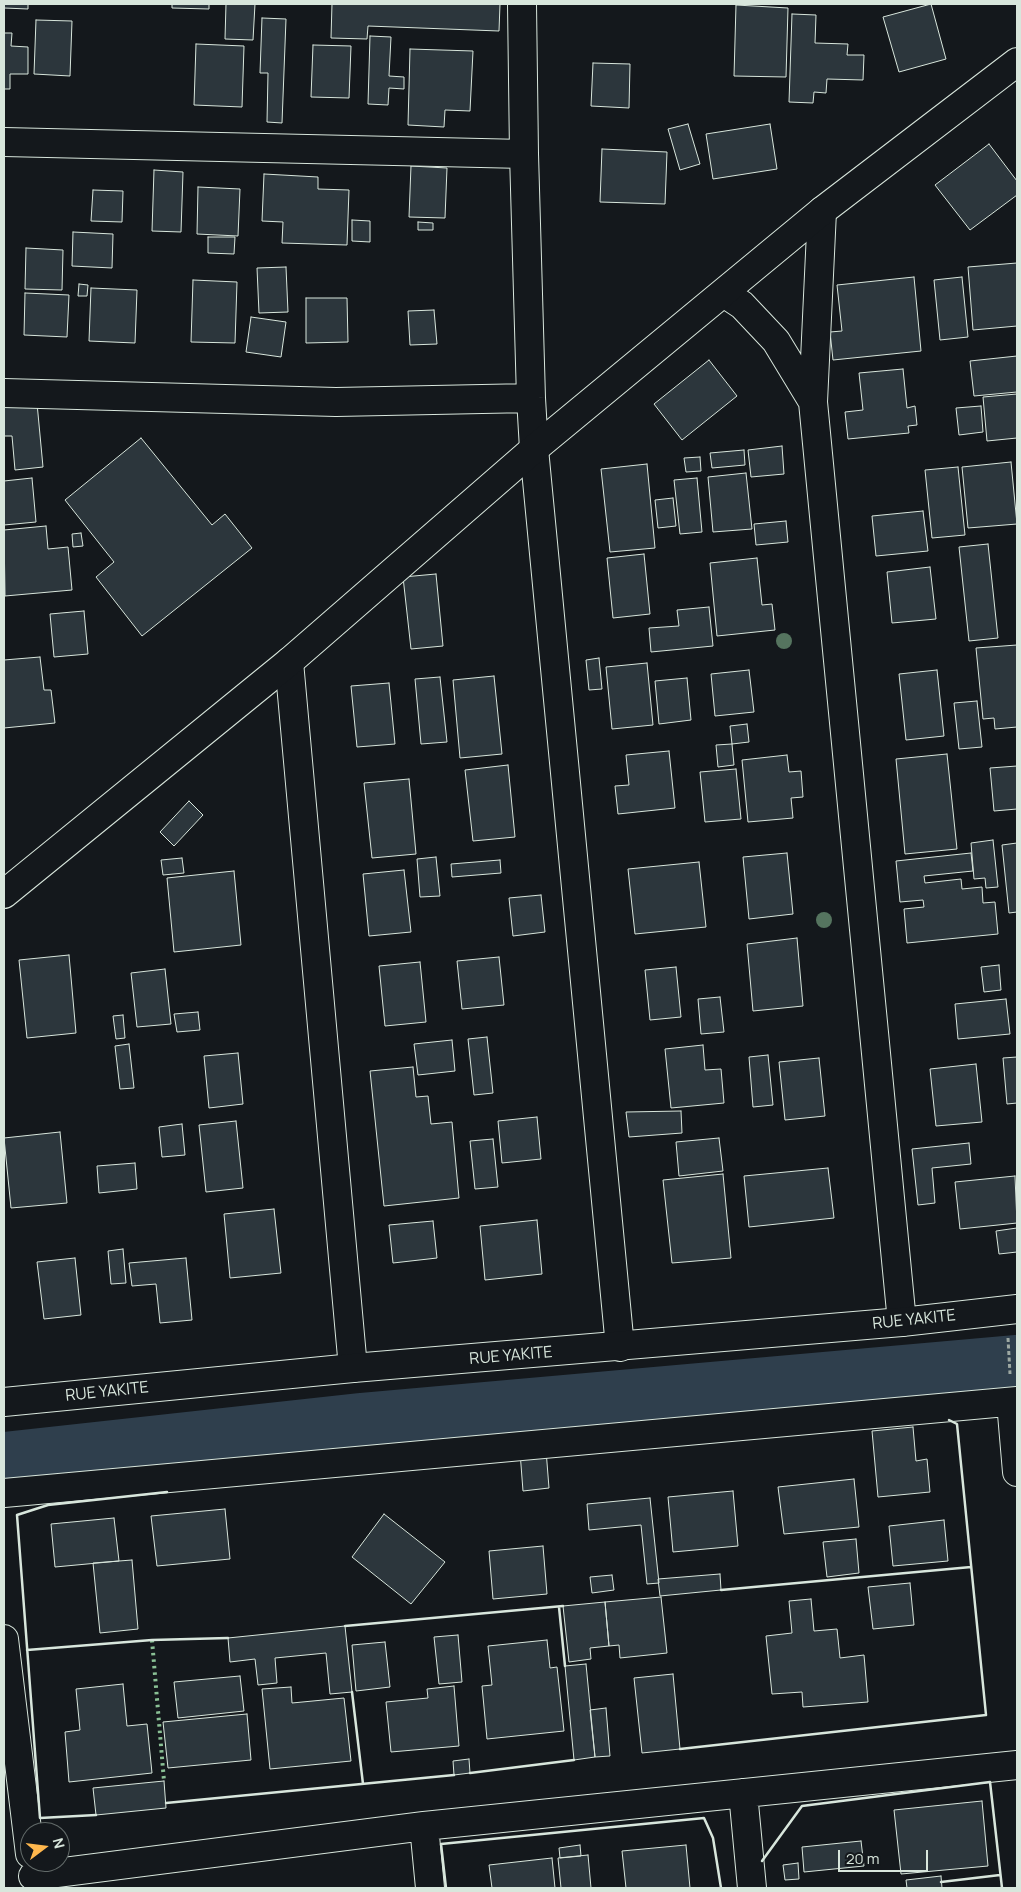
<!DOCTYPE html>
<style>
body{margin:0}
#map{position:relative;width:1021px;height:1892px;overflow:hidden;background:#14181c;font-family:Manrope,sans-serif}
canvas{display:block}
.frame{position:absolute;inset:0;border:5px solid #d8e6dc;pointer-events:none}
.north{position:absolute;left:20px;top:1822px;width:50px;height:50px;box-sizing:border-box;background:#14181c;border:1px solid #626a69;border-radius:50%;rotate:75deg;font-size:14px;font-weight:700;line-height:20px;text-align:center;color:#d8e6dc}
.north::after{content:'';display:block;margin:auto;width:18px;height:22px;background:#ffb74d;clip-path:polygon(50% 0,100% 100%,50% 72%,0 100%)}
.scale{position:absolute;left:838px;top:1850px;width:90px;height:22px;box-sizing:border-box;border:2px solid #d8e6dc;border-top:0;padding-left:6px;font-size:15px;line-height:18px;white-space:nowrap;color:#d8e6dc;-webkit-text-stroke:4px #14181c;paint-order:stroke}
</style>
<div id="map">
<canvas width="1021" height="1892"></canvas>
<div class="frame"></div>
<div class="north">N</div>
<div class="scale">20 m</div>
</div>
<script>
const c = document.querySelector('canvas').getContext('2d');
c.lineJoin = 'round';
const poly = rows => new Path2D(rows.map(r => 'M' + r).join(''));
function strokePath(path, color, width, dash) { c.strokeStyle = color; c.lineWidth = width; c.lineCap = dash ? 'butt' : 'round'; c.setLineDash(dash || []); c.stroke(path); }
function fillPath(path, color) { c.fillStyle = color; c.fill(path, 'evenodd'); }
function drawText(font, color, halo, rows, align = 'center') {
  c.font = font + ' Manrope,sans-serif'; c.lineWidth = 4; c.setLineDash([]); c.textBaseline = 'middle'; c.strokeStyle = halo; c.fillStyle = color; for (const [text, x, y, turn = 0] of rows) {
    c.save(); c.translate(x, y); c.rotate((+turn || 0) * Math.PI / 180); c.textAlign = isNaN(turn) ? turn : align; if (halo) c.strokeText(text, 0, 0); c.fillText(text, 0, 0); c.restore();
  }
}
strokePath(poly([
 [4,1459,360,1420,1017,1362]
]), '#2f3f4d', 54);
const building = poly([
 [4,4,28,4,28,9,4,8,4,4],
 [172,4,209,4,209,9,172,8,172,4],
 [226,4,255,4,253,40,225,39,226,4],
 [332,4,500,4,499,31,368,26,367,39,331,38,332,4],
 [931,4,946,59,899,72,883,17,931,4],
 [736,5,788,8,786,77,734,76,736,5],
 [792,14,816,15,815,43,848,44,847,55,864,55,863,80,827,79,826,93,814,92,813,103,789,102,792,14],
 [262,18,286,19,282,123,267,122,268,73,260,73,262,18],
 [36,20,72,21,70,76,34,74,36,20],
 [4,33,12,33,11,46,28,47,28,74,10,74,10,89,4,89,4,33],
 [370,36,391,37,389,76,404,77,404,89,389,88,388,105,368,104,370,36],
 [196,44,244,46,242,107,194,105,196,44],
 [313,45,351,46,349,98,311,97,313,45],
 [410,49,473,51,470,111,445,110,444,127,408,125,410,49],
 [593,63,630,64,629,108,591,106,593,63],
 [688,124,700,164,680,170,668,129,688,124],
 [770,124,777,169,713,179,706,134,770,124],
 [989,144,1017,181,1017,195,970,230,935,185,989,144],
 [602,149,667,152,665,204,600,202,602,149],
 [411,166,447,168,445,218,409,217,411,166],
 [154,170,183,172,181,232,152,231,154,170],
 [264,174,318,177,318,189,349,190,347,245,282,243,283,222,262,221,264,174],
 [198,187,240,189,238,236,197,234,198,187],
 [93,190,123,191,122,222,91,221,93,190],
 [352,220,370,221,370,242,352,241,352,220],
 [418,222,433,223,433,230,418,230,418,222],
 [73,232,113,234,112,268,72,266,73,232],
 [208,237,235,237,234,254,208,253,208,237],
 [26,248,63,250,62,290,25,289,26,248],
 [1017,263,1017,326,973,330,968,267,1017,263],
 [286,267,288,312,259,313,257,268,286,267],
 [914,277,921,351,833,360,830,332,842,331,837,285,914,277],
 [962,277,968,337,940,340,934,280,962,277],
 [193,280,237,282,235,343,191,342,193,280],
 [79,284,88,285,87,296,78,296,79,284],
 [91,288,137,290,135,343,89,341,91,288],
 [25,293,69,295,67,337,24,335,25,293],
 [306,298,347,298,348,342,306,343,306,298],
 [434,310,437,344,410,345,408,311,434,310],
 [251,317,286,322,281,357,246,352,251,317],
 [1017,356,1017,392,974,396,970,361,1017,356],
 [709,360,737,396,682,440,654,404,709,360],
 [903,369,907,408,915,406,917,425,908,426,909,433,848,439,845,412,863,410,859,373,903,369],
 [1017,394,1017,438,987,441,983,397,1017,394],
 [37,403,43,467,15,470,12,436,4,436,4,406,37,403],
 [981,406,983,432,959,435,956,408,981,406],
 [141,438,212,525,225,514,252,548,142,636,96,577,114,562,65,500,141,438],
 [782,446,784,474,751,477,748,450,782,446],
 [744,450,745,465,712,468,710,453,744,450],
 [700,457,701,471,686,472,684,458,700,457],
 [1011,462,1017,524,968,528,962,467,1011,462],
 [647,464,655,548,610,552,601,469,647,464],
 [958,467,965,535,932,538,925,470,958,467],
 [746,473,752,529,713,532,708,477,746,473],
 [32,478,36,522,4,525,4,481,32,478],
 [697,478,702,532,680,534,674,480,697,478],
 [673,498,676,526,658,528,655,500,673,498],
 [923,511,928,551,876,556,872,516,923,511],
 [786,521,788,542,756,545,754,524,786,521],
 [46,526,48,549,68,547,72,590,5,596,4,530,46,526],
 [81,533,83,546,73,547,72,534,81,533],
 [988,544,998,638,969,641,959,547,988,544],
 [644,554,650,614,613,618,607,558,644,554],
 [757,558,762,605,772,604,775,630,717,636,710,563,757,558],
 [930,567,936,619,892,623,887,572,930,567],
 [436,574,443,646,411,649,403,577,436,574],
 [709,607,713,646,651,652,649,628,679,626,677,610,709,607],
 [84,611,88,654,54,657,50,614,84,611],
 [1017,645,1017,727,995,729,994,718,983,719,976,648,1017,645],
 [40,657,44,690,51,690,55,723,4,728,4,660,40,657],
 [599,658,602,689,589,690,586,660,599,658],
 [647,663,653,725,612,729,606,667,647,663],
 [749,670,754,712,715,716,711,674,749,670],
 [937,670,944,736,906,740,899,674,937,670],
 [494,676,502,754,460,758,453,680,494,676],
 [440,677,447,742,421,744,415,679,440,677],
 [687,678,691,720,659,724,655,681,687,678],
 [389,683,395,744,357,747,351,686,389,683],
 [977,701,982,747,959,749,954,703,977,701],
 [747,724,749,742,732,744,730,726,747,724],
 [732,744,734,765,718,767,716,745,732,744],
 [669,751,675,808,618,814,615,786,629,785,626,755,669,751],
 [947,754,957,849,905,854,896,759,947,754],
 [787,755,789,772,801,771,803,797,791,798,793,818,748,822,742,760,787,755],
 [508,765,515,837,473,841,465,770,508,765],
 [1017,766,1017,809,994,811,990,768,1017,766],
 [736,769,741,819,705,822,700,772,736,769],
 [409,779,416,854,372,858,364,783,409,779],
 [189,801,203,815,174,846,160,832,189,801],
 [993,840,998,887,986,888,985,878,974,879,971,843,993,840],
 [1017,843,1017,912,1009,913,1002,845,1017,843],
 [787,853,793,914,749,919,743,857,787,853],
 [971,853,973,871,924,876,925,883,961,879,962,889,982,887,983,903,995,902,998,934,907,943,904,909,924,907,923,900,900,902,896,861,971,853],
 [436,857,440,896,420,897,417,859,436,857],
 [182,858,184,873,163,875,161,860,182,858],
 [500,860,501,873,452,877,451,864,500,860],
 [699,862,706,927,635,934,628,869,699,862],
 [404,870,411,932,369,936,363,874,404,870],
 [234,871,241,945,174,952,167,878,234,871],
 [541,895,545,932,513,936,509,898,541,895],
 [797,938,803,1006,753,1011,747,944,797,938],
 [69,955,76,1033,27,1038,19,960,69,955],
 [499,957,504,1005,462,1009,457,961,499,957],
 [420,962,426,1022,385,1026,379,966,420,962],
 [999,965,1001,990,984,992,981,967,999,965],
 [676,967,681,1017,650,1020,645,970,676,967],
 [165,969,171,1024,137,1027,131,973,165,969],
 [720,997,724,1032,701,1034,698,999,720,997],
 [1006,999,1010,1034,958,1039,955,1004,1006,999],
 [198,1012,200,1030,177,1032,174,1014,198,1012],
 [123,1015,125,1038,116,1039,113,1016,123,1015],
 [487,1037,493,1093,474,1095,468,1039,487,1037],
 [452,1040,455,1071,418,1075,414,1044,452,1040],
 [129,1044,134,1088,120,1089,115,1046,129,1044],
 [703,1045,705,1070,721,1069,724,1103,671,1108,665,1049,703,1045],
 [238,1053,243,1104,209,1108,204,1056,238,1053],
 [768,1055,773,1105,753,1107,749,1057,768,1055],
 [1017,1057,1017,1103,1007,1104,1003,1058,1017,1057],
 [819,1058,825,1116,785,1120,779,1062,819,1058],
 [976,1064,982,1122,936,1126,930,1069,976,1064],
 [413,1067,416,1097,428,1096,431,1124,452,1122,459,1198,384,1206,370,1071,413,1067],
 [681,1111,682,1133,629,1137,626,1112,681,1111],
 [537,1117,541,1159,502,1163,498,1121,537,1117],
 [236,1121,243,1188,206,1192,199,1125,236,1121],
 [182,1124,185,1155,162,1157,159,1127,182,1124],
 [60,1132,67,1203,11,1208,4,1138,60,1132],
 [719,1138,723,1171,679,1176,676,1142,719,1138],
 [493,1139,498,1187,475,1189,470,1141,493,1139],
 [969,1143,971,1164,932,1168,935,1203,918,1205,912,1149,969,1143],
 [135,1163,137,1189,99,1193,97,1166,135,1163],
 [828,1168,834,1218,749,1227,744,1176,828,1168],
 [723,1174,731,1258,672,1263,663,1180,723,1174],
 [1015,1176,1017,1223,960,1229,955,1182,1015,1176],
 [274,1209,281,1273,230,1278,224,1214,274,1209],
 [537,1220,542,1274,485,1280,480,1226,537,1220],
 [433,1221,437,1258,393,1263,389,1225,433,1221],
 [1017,1228,1017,1252,999,1254,996,1231,1017,1228],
 [123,1249,126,1283,111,1284,108,1251,123,1249],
 [75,1258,81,1315,44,1319,37,1262,75,1258],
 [186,1258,192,1320,160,1323,156,1284,132,1286,129,1263,186,1258],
 [913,1427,916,1461,927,1459,930,1492,878,1497,872,1431,913,1427],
 [546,1450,549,1488,523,1491,520,1452,546,1450],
 [854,1479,859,1527,784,1534,778,1487,854,1479],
 [733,1491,738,1546,673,1552,668,1497,733,1491],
 [650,1498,659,1583,647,1584,641,1525,589,1530,587,1504,650,1498],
 [225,1509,230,1559,157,1566,151,1516,225,1509],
 [384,1514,445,1562,411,1604,352,1557,384,1514],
 [114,1518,119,1561,55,1567,51,1524,114,1518],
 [944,1520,948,1561,893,1566,889,1526,944,1520],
 [856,1539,859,1573,827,1577,823,1542,856,1539],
 [543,1546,547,1594,493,1599,489,1551,543,1546],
 [132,1560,138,1629,100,1633,93,1563,132,1560],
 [720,1574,721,1590,660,1596,658,1579,720,1574],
 [612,1575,614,1590,592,1593,590,1577,612,1575],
 [910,1583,914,1625,873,1629,868,1587,910,1583],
 [661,1597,667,1653,620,1658,619,1645,609,1646,605,1602,661,1597],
 [811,1599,814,1631,837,1629,840,1658,864,1655,868,1702,803,1707,802,1692,772,1694,766,1636,792,1633,789,1601,811,1599],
 [605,1602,609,1646,590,1648,591,1659,569,1662,563,1606,605,1602],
 [345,1626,352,1692,330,1694,326,1653,275,1658,277,1683,258,1685,255,1659,230,1662,228,1638,345,1626],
 [458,1635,462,1682,439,1684,434,1637,458,1635],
 [547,1640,550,1668,557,1667,564,1731,487,1739,482,1686,492,1685,488,1646,547,1640],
 [385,1642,390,1687,356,1691,352,1645,385,1642],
 [586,1664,595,1757,574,1760,565,1666,586,1664],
 [673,1674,680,1749,642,1753,634,1678,673,1674],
 [240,1676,244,1711,178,1718,174,1682,240,1676],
 [123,1684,127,1726,147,1724,152,1773,69,1782,65,1732,80,1730,76,1689,123,1684],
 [454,1686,459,1746,391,1752,386,1702,428,1698,427,1689,454,1686],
 [291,1687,292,1703,344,1698,351,1761,270,1769,262,1689,291,1687],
 [606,1708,610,1756,595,1757,590,1710,606,1708],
 [247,1714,251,1760,168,1768,163,1722,247,1714],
 [469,1759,470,1773,454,1775,453,1761,469,1759],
 [164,1781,166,1808,96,1815,93,1788,164,1781],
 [982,1801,988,1866,901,1874,894,1810,982,1801],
 [861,1841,864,1866,804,1872,802,1847,861,1841],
 [580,1845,581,1856,560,1858,559,1848,580,1845],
 [686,1845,690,1888,626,1888,622,1851,686,1845],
 [588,1855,591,1888,561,1888,558,1858,588,1855],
 [552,1858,555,1888,492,1888,489,1865,552,1858],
 [798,1863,799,1879,785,1880,783,1865,798,1863],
 [941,1876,942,1888,907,1888,906,1880,941,1876]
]);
fillPath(building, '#2c363c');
strokePath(building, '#d8e6dc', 1);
const minor = poly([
 [522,4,524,154,531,398,534,449,620,1347],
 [4,142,524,154],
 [822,211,813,402,902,1322],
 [724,293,742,305,776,341,813,402],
 [4,393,336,402,531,398],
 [289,662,353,1368],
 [1011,1402,1017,1472],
 [4,1493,1017,1401],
 [4,1639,30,1854],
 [743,1793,752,1888],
 [424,1826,430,1888],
 [33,1876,424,1826,1017,1765]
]);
const tertiary = poly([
 [4,894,289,662,534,449,822,211,1017,62]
]);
const secondary = poly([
 [4,1402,353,1368,902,1322,1017,1309]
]);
strokePath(minor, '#d8e6dc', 30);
strokePath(tertiary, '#d8e6dc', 30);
strokePath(secondary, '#d8e6dc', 30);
strokePath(poly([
 [1008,1338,1010,1374]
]), '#9da8a2', 3, [4, 2.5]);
strokePath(minor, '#14181c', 28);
strokePath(tertiary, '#14181c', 28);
strokePath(secondary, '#14181c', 28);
strokePath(poly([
 [152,1640,164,1781]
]), '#8ac095', 4, [2.5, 4]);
strokePath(poly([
 [721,1590,971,1567],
 [559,1607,565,1666],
 [345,1626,563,1606],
 [27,1650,152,1640,228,1638],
 [352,1692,363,1784],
 [680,1749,986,1715,957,1424,949,1420],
 [470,1773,574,1760],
 [166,1803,454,1775],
 [96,1815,40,1818,17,1515,48,1505,167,1492],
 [762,1861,802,1806,990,1782,1002,1888],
 [941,1882,1000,1875],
 [446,1888,441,1844,704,1818,713,1838,721,1888]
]), '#d8e6dc', 2.5);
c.fillStyle = '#55745f';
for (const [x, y] of [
 [784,641],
 [824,920]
]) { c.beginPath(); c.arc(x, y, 8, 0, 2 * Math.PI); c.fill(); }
drawText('16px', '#d8e6dc', '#14181c', [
 ["RUE YAKITE",914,1320,-6],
 ["RUE YAKITE",511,1356,-5],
 ["RUE YAKITE",107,1392,-6]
]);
</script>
